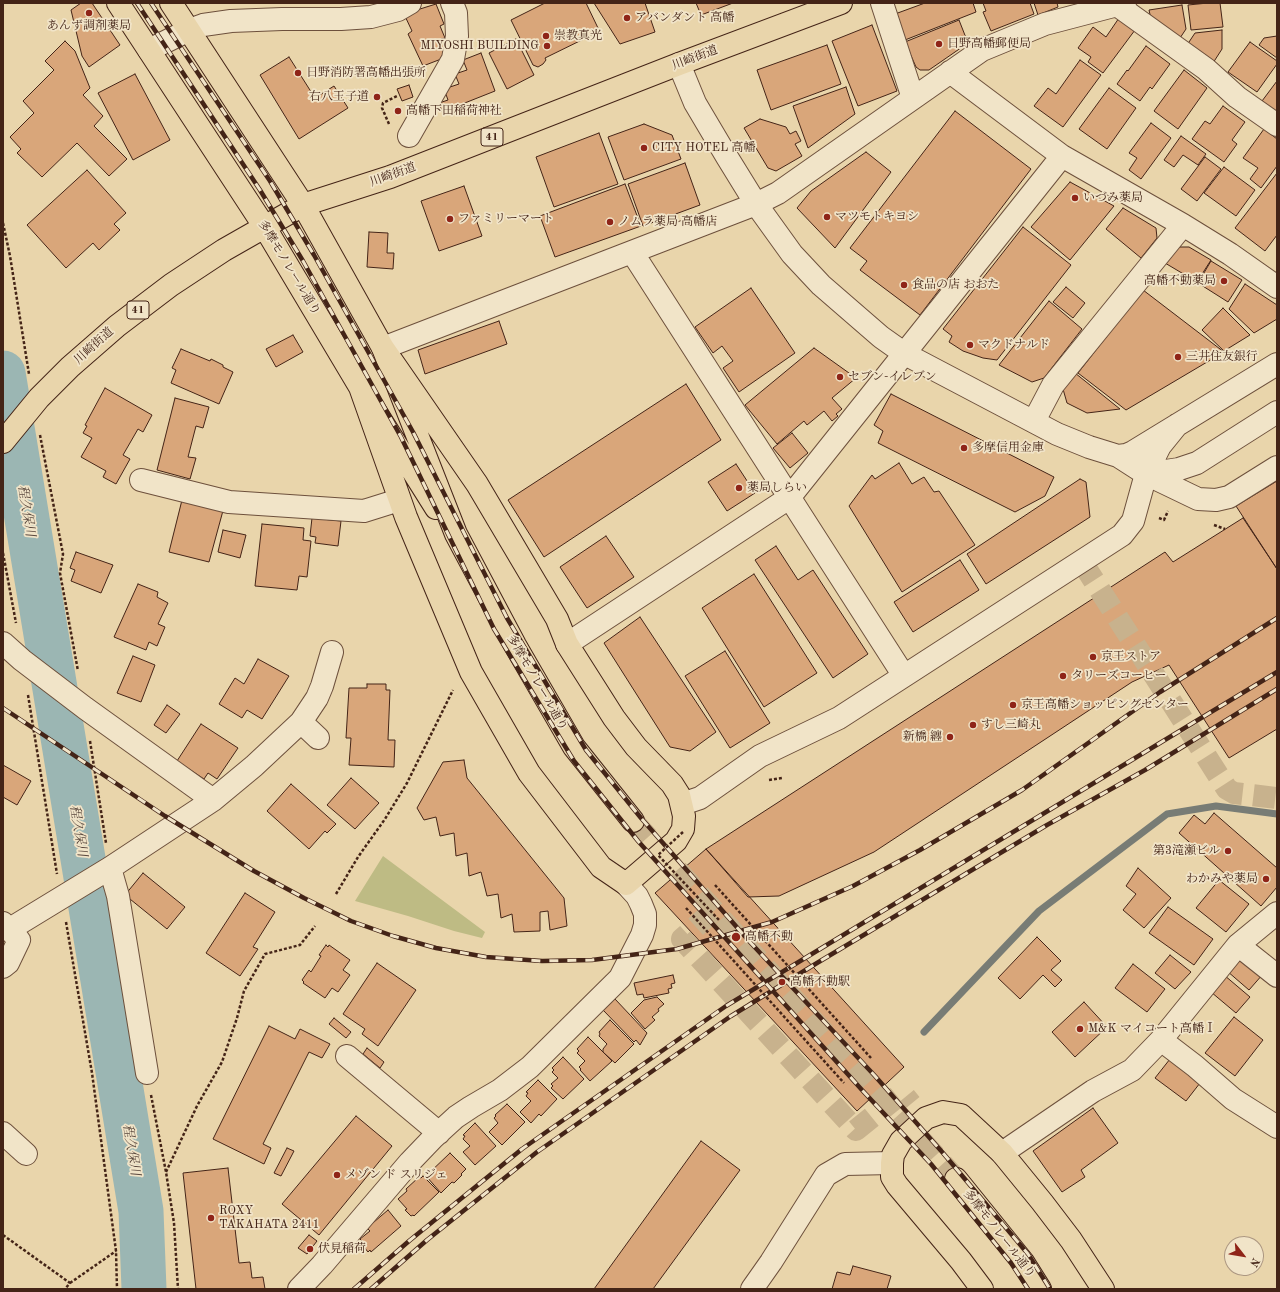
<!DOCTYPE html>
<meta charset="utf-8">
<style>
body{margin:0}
#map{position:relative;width:1280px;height:1292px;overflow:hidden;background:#e9d5ab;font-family:"Old Standard TT",serif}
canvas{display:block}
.frame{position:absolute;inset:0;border:4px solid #442417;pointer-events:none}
.north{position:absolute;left:1224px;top:1236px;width:40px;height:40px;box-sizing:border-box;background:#f1e4c8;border:1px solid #ac9781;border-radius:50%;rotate:121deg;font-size:11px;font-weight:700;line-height:16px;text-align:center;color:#442417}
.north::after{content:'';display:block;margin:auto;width:14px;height:18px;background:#8f2418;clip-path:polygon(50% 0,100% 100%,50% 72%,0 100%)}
</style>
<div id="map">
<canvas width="1280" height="1292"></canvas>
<div class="frame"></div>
<div class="north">N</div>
</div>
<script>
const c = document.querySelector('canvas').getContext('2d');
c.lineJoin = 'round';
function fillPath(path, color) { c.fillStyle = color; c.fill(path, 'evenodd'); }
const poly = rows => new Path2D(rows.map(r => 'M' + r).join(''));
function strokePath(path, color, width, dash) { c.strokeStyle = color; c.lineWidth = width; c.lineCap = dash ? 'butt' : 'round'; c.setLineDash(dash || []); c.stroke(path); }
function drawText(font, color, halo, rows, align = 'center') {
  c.font = font + ' "Old Standard TT","Noto Serif JP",serif'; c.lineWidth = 3.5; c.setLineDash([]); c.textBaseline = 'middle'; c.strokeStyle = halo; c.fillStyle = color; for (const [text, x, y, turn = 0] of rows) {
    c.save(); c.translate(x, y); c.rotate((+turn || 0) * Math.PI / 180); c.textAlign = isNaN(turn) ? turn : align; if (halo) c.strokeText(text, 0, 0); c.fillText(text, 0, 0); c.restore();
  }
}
fillPath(poly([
 [383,856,485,932,482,938,454,931,408,916,355,901]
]), '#bebb84');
strokePath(poly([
 [924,1032,1039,911,1167,814,1216,806,1277,814]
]), '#787c75', 7);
strokePath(poly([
 [3,373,141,1211,144,1289]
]), '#9bb6b3', 45);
const building = poly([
 [81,3,92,3,120,45,89,67,82,56,71,10,81,3],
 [545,3,586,3,598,28,596,33,545,58,546,60,543,64,538,67,533,65,511,20,545,3],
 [594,3,645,3,655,32,620,44,594,3],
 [696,3,733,3,701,15,696,3],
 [925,3,973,3,976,12,905,40,895,14,925,3],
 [983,3,1030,3,1034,14,991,31,983,12,986,11,983,3],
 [1034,3,1057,3,1058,7,1038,15,1034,3],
 [1208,3,1220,3,1223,27,1191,30,1188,5,1208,3],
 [436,4,444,24,440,26,445,38,441,39,449,56,423,66,408,34,412,31,404,14,436,4],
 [1182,5,1186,29,1180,38,1151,19,1149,10,1182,5],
 [1119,18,1135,30,1103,73,1088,62,1091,57,1078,48,1093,27,1106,37,1119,18],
 [959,20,968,43,929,70,920,70,916,67,905,42,959,20],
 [872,25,897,91,858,106,832,41,872,25],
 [1222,30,1222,49,1213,63,1187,45,1195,33,1222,30],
 [1277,36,1277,58,1259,45,1264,38,1277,36],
 [516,39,534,75,507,89,489,53,516,39],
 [65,41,75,51,90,88,83,95,103,116,94,126,127,159,109,176,77,143,42,177,17,153,21,149,10,137,34,113,23,101,54,70,45,61,65,41],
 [1250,42,1277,61,1277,64,1257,92,1228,72,1250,42],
 [827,45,841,84,771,110,757,70,827,45],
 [1146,46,1170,64,1152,89,1150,87,1140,101,1117,84,1127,70,1128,71,1146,46],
 [481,53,495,91,442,112,439,103,448,100,444,89,459,84,455,74,467,70,463,60,481,53],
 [289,57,315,98,334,86,348,108,299,139,260,75,289,57],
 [1080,60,1101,75,1063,127,1034,106,1048,88,1056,94,1080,60],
 [1184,70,1207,88,1178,129,1154,111,1184,70],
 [135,74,170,140,133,160,98,93,135,74],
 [1277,81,1277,112,1262,101,1277,81],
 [409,85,413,97,402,101,397,89,409,85],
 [846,87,855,114,808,148,793,106,846,87],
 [1109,88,1136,108,1107,149,1079,129,1109,88],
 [1223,106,1245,122,1232,140,1237,144,1224,162,1192,139,1205,121,1210,124,1223,106],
 [955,111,1031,169,920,315,860,270,867,261,850,248,955,111],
 [760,119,786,127,790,134,796,131,801,141,795,144,802,156,776,171,768,168,744,128,760,119],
 [1151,123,1171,138,1141,179,1129,170,1137,158,1129,153,1151,123],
 [644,124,672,135,681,159,624,180,608,137,644,124],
 [1264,129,1277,139,1277,166,1261,188,1250,179,1258,168,1243,158,1264,129],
 [599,133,618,184,554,207,536,157,599,133],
 [1181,136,1206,154,1198,165,1183,155,1174,167,1164,160,1181,136],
 [866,152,891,172,835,248,797,208,811,191,866,152],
 [1205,157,1221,169,1197,201,1181,189,1205,157],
 [685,163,700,205,643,226,628,184,685,163],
 [1224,167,1255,190,1236,216,1204,193,1224,167],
 [87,170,126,213,114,224,120,230,99,250,93,243,66,268,27,225,87,170],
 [1277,173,1277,235,1265,251,1235,228,1277,173],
 [1070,182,1114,206,1070,260,1031,227,1070,182],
 [625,184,641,226,555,257,540,216,625,184],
 [464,186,482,236,439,251,421,201,464,186],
 [1123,208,1156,228,1157,238,1141,258,1106,229,1123,208],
 [1023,227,1071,265,997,360,983,358,963,351,949,342,952,336,943,329,1023,227],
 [369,232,388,233,387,253,394,253,393,269,367,267,369,232],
 [1179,247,1189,247,1211,260,1197,282,1165,263,1179,247],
 [1211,261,1242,280,1228,302,1198,283,1211,261],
 [1245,284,1277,305,1277,319,1254,333,1229,309,1245,284],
 [1066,287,1085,303,1073,318,1053,302,1066,287],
 [751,288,795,353,739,392,723,368,733,361,722,346,713,353,695,327,751,288],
 [1143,290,1224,352,1126,410,1078,373,1143,290],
 [1049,301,1082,329,1044,378,1032,382,999,365,1049,301],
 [1223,308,1250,335,1224,351,1202,330,1223,308],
 [499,321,507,344,425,374,418,350,499,321],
 [293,335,303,352,276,367,266,349,293,335],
 [814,348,856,378,832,398,842,409,836,414,838,416,832,421,824,411,807,425,804,421,777,444,745,405,814,348],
 [181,349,210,361,211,359,223,365,223,367,233,372,219,404,171,383,176,370,172,368,181,349],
 [1075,373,1120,409,1087,413,1067,403,1063,389,1075,373],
 [686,384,721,440,544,557,508,500,686,384],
 [105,388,152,415,143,432,138,429,123,455,130,459,116,484,103,477,106,471,81,457,92,438,83,433,87,426,85,425,105,388],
 [891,394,1054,477,1045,496,1015,512,878,443,883,431,874,425,891,394],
 [175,398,209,407,203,428,196,426,188,457,196,458,190,479,157,470,175,398],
 [792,433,808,453,790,468,773,448,792,433],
 [899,463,912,484,924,477,934,492,939,491,975,545,902,592,849,506,872,475,875,479,899,463],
 [736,464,755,493,727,511,708,482,736,464],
 [1080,479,1086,482,1090,517,986,584,967,554,1080,479],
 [1277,481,1277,569,1236,506,1277,481],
 [183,496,224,507,209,562,169,552,183,496],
 [312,518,341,521,338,546,315,543,316,537,310,536,312,518],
 [1243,518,1277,569,1277,729,1229,758,1169,665,1132,682,874,852,779,896,748,897,706,849,1165,552,1173,562,1243,518],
 [262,524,304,528,303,540,311,541,307,577,299,576,297,590,255,586,262,524],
 [223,530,246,535,240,558,218,552,223,530],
 [606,536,634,577,587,608,560,567,606,536],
 [776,546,798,580,813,570,868,654,833,678,755,560,776,546],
 [76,552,113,565,101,593,71,581,75,570,70,568,76,552],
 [960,560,979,590,913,632,894,602,960,560],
 [754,574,817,673,764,707,702,608,754,574],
 [138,584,158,592,157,597,168,603,158,624,165,627,157,646,149,642,146,650,114,637,138,584],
 [640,617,716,732,690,751,670,747,604,643,640,617],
 [725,651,770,723,730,748,685,676,725,651],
 [133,656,155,665,141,702,117,693,133,656],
 [258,659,289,676,262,719,247,710,242,718,219,704,235,678,244,684,258,659],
 [367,684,386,684,386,690,390,690,388,740,395,740,394,767,349,765,351,738,346,738,349,688,367,688,367,684],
 [167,705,180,714,166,733,154,725,167,705],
 [201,724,238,748,217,779,208,773,204,779,177,761,201,724],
 [464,760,467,778,564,898,567,926,550,930,548,911,540,912,540,931,514,932,512,914,501,918,498,894,487,896,481,872,469,876,467,853,456,856,454,833,440,836,436,817,424,820,417,808,443,762,464,760],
 [3,765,31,781,17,805,3,797,3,765],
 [351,778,379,803,355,829,327,805,351,778],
 [291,784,336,824,327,833,325,831,309,849,267,811,291,784],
 [1214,813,1277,868,1277,887,1261,906,1179,833,1194,815,1205,824,1214,813],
 [706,849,904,1067,857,1111,655,893,706,849],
 [1138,868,1171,898,1144,928,1123,910,1136,894,1126,886,1138,868],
 [143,873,185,907,167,929,125,895,143,873],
 [1219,880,1249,904,1226,932,1196,908,1219,880],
 [245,893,275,912,253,947,258,949,240,976,206,953,245,893],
 [1168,907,1213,939,1194,965,1149,933,1168,907],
 [1037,937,1061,961,1051,970,1062,980,1055,987,1043,975,1020,999,998,978,1037,937],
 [326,945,328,947,329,945,350,960,343,970,350,975,338,992,332,988,325,998,303,983,304,982,302,980,309,970,311,972,321,956,319,955,326,945],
 [1170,955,1191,972,1175,989,1155,973,1170,955],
 [1242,955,1263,974,1249,990,1227,971,1242,955],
 [377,963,416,990,378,1046,362,1034,365,1029,343,1014,377,963],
 [1133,964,1165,989,1147,1012,1115,988,1133,964],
 [673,975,675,983,671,984,672,988,668,989,669,993,644,998,643,994,637,995,634,983,673,975],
 [1224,975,1250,997,1236,1013,1211,992,1224,975],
 [657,997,664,1004,658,1009,659,1011,652,1017,655,1020,645,1029,631,1013,644,1000,657,997],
 [615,999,647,1033,640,1045,636,1040,634,1042,603,1010,615,999],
 [1084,1002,1107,1027,1075,1057,1052,1032,1084,1002],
 [1234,1017,1263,1040,1235,1076,1205,1053,1234,1017],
 [334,1018,351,1032,346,1038,329,1024,334,1018],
 [610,1020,634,1044,615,1063,603,1052,603,1049,607,1044,599,1036,600,1034,599,1032,610,1020],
 [269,1026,295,1039,300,1029,330,1044,322,1058,309,1052,263,1144,271,1148,264,1164,213,1139,269,1026],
 [588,1037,612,1061,590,1081,580,1070,581,1069,579,1067,585,1061,577,1053,579,1051,577,1049,588,1037],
 [367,1048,384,1062,380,1068,363,1054,367,1048],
 [563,1057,584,1079,563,1099,551,1088,553,1086,551,1084,558,1078,552,1072,554,1070,552,1068,563,1057],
 [1170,1059,1200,1083,1186,1101,1155,1078,1170,1059],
 [538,1080,557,1099,541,1116,539,1114,531,1123,520,1112,531,1101,526,1096,528,1093,526,1092,538,1080],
 [507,1104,525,1122,502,1145,489,1132,498,1123,494,1118,496,1116,495,1115,507,1104],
 [1093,1108,1118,1143,1081,1170,1085,1177,1062,1192,1033,1151,1093,1108],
 [356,1116,392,1146,319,1235,282,1204,356,1116],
 [475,1123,496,1146,475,1165,463,1152,470,1146,463,1139,465,1136,463,1135,475,1123],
 [701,1141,740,1170,653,1289,594,1289,701,1141],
 [287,1148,294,1151,281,1176,274,1173,287,1148],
 [450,1153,466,1169,461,1174,462,1175,454,1183,452,1182,441,1193,426,1176,450,1153],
 [228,1168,239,1263,250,1262,252,1278,263,1277,265,1289,196,1289,183,1173,228,1168],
 [423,1176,439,1192,414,1216,413,1215,411,1216,405,1210,407,1209,398,1199,407,1191,406,1189,419,1177,421,1178,423,1176],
 [388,1210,401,1226,371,1252,370,1250,368,1252,360,1242,362,1241,360,1239,370,1231,367,1228,388,1210],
 [309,1235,317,1241,307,1254,298,1248,309,1235],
 [853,1266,891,1276,887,1289,832,1289,837,1272,850,1275,853,1266]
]);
fillPath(building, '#d9a67a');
strokePath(building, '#442417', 1);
strokePath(poly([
 [1082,562,1227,789,1234,793,1277,798],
 [712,912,682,939,856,1130,902,1093,911,1104]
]), '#c8b28d', 22, [22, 11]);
strokePath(poly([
 [633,821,956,1179]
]), '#c8b28d', 22, [22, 11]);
const minor = poly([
 [882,3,913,98],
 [1117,5,1206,69,1237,97,1277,125],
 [149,50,189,30,203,25,231,21,282,19,341,19,371,17,398,10,410,3],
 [679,64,695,103,727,157,756,204,792,254,821,285,881,337,905,354,1057,434,1089,447,1118,456,1146,474,1198,499,1216,500,1229,497,1277,467],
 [950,72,1062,156,1183,225,1230,254,1277,287],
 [409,136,453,59,457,36,456,13,452,3],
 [632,252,904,676],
 [383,348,756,204,778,193,982,50,1045,24,1125,3],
 [1034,421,1053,385,1183,225],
 [1118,456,1126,455,1133,452,1277,364],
 [1146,474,1179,469,1197,463,1277,412],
 [141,480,229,502,364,511,399,500],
 [3,643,22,660,85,708,213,800],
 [567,644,789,498,1062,156],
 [301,722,318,738],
 [682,804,700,798,760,756,839,718,1122,535,1133,521,1146,474,1160,446,1177,425],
 [110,868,118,896,147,1073],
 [3,923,19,940,8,963,3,967],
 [10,929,110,868,213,800,254,766,301,722,317,698,322,686,332,652],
 [1238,945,1277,976],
 [1161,1040,1195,1066,1233,1099,1277,1127],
 [347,1056,439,1133],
 [3,1133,26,1154],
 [1002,1153,1093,1091,1132,1070,1161,1040,1238,945,1277,913],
 [299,1289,322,1265,410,1162,433,1138,456,1117,471,1107,500,1090,530,1067,620,978,642,935,645,925,645,914,641,904,637,896,626,884],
 [752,1289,771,1262,826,1175,845,1164,892,1163]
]);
const major = poly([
 [118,3,264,226,360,387,436,508],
 [171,3,303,205,383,348,456,534,515,645,574,747,633,821],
 [360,387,406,517,471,672,529,773,601,867,626,884,676,841,683,829,684,816,679,795,672,784,636,747,614,718,567,644,557,619,477,484,383,348],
 [3,442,39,398,70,367,117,326,171,285,224,250,303,205,390,177,679,64,841,3],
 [956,1179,1023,1262,1040,1289],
 [982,1289,961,1261,897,1185,892,1177,892,1163,893,1155,901,1141,926,1118,943,1112,961,1115,1002,1153,1042,1202,1071,1240,1103,1289]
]);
strokePath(minor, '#6d503c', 24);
strokePath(major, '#442417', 24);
strokePath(poly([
 [389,124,382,108,383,103,397,96],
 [3,223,10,256,29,374],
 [40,435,63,554,60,573,78,671],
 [1159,518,1164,520,1168,511],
 [1214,525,1225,529],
 [3,553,16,623],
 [28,695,57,874],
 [90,741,106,843],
 [769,780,782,778],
 [336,894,358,857,385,819,407,783,453,690],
 [66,922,92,1073,116,1251,117,1289],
 [151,1095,166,1172,174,1223,178,1289],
 [166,1172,197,1106,222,1062,237,1018,244,991,265,954,300,945,315,926],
 [3,1235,70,1283,65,1289],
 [70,1283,116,1251]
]), '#442417', 2.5, [3, 2]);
strokePath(minor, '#f1e4c8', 22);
strokePath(major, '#e9d5ab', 22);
const rail = poly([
 [137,3,260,190,303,261,401,437,494,629,574,761,638,841,862,1090,931,1164,1011,1263,1028,1289],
 [151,3,270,181,314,255,413,432,507,618,586,750,641,818,749,941,875,1076,943,1153,1028,1254,1050,1289],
 [3,708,165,816,254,871,304,898,351,921,393,936,436,948,486,957,542,961,592,960,677,949,772,922,853,886,920,850,1022,790,1160,692,1277,618],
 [354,1289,409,1241,522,1149,726,1006,1277,672],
 [371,1289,427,1240,537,1152,731,1016,817,963,1047,825,1145,770,1277,689]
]);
strokePath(rail, '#442417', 4.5);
strokePath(rail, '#f1e4c8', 3, [9]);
strokePath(poly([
 [683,832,658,855,719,920],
 [715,885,871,1058],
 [686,908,844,1083]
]), '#442417', 2.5, [3, 2]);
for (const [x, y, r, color] of [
 [89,13,4,"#8f2418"],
 [627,18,4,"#8f2418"],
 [546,36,4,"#8f2418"],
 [939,44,4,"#8f2418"],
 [547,46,4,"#8f2418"],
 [298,73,4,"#8f2418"],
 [377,97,4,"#8f2418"],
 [398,111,4,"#8f2418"],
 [644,148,4,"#8f2418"],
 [1075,198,4,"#8f2418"],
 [827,217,4,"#8f2418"],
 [450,219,4,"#8f2418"],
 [610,222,4,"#8f2418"],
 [1224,281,4,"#8f2418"],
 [904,285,4,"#8f2418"],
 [970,345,4,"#8f2418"],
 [1178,357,4,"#8f2418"],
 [840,377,4,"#8f2418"],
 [964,448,4,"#8f2418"],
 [739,488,4,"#8f2418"],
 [1093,657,4,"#8f2418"],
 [1063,676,4,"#8f2418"],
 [1013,705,4,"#8f2418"],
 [973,725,4,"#8f2418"],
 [950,737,4,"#8f2418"],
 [1228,851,4,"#8f2418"],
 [1266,879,4,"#8f2418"],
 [736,937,5,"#8f2418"],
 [782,982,4,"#8f2418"],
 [1080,1029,4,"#8f2418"],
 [337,1175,4,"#8f2418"],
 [211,1218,4,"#8f2418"],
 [310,1249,4,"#8f2418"]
]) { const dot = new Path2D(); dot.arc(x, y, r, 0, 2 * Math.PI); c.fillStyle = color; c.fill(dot); strokePath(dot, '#f1e4c8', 1.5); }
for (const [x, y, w] of [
 [492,137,22],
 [138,310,22]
]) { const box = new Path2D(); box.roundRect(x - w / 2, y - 9, w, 18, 3); c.fillStyle = '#f1e4c8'; c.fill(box); strokePath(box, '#442417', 1); }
drawText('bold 11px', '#442417', null, [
 ["41",492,137],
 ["41",138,310]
]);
drawText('12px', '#442417', '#f1e4c8', [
 ["アバンダント 高幡",635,18],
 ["あんず調剤薬局",89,26,"center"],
 ["崇教真光",554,36],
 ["日野高幡郵便局",947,44],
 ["MIYOSHI BUILDING",539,46,"right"],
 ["日野消防署高幡出張所",306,73],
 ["右八王子道",369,97,"right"],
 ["高幡下田稲荷神社",406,111],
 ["CITY HOTEL 高幡",652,148],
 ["いづみ薬局",1083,198],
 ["マツモトキヨシ",835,217],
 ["ファミリーマート",458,219],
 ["ノムラ薬局 高幡店",618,222],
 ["高幡不動薬局",1216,281,"right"],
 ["食品の店 おおた",912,285],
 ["マクドナルド",978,345],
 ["三井住友銀行",1186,357],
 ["セブン-イレブン",848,377],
 ["多摩信用金庫",972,448],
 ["薬局しらい",747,488],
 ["京王ストア",1101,657],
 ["タリーズコーヒー",1071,676],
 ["京王高幡ショッピングセンター",1021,705],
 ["すし三崎丸",981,725],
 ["新橋 纏",942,737,"right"],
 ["第3滝瀬ビル",1220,851,"right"],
 ["わかみや薬局",1258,879,"right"],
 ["高幡不動",745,937],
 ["高幡不動駅",790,982],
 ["M&K マイコート高幡Ⅰ",1088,1029],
 ["メゾン ド スリジェ",345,1175],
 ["ROXY",219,1211],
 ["TAKAHATA 2411",219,1225],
 ["伏見稲荷",318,1249]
], 'left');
drawText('12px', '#442417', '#f1e4c8', [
 ["川崎街道",695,58,-21],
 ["川崎街道",393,175,-20],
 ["多摩モノレール通り",289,268,59],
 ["川崎街道",94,346,-42],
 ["多摩モノレール通り",537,683,60],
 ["多摩モノレール通り",999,1234,52]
]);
drawText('italic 13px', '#5a483e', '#f1e4c8', [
 ["程久保川",26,511,81],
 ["程久保川",78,831,81],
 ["程久保川",131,1150,81]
]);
</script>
